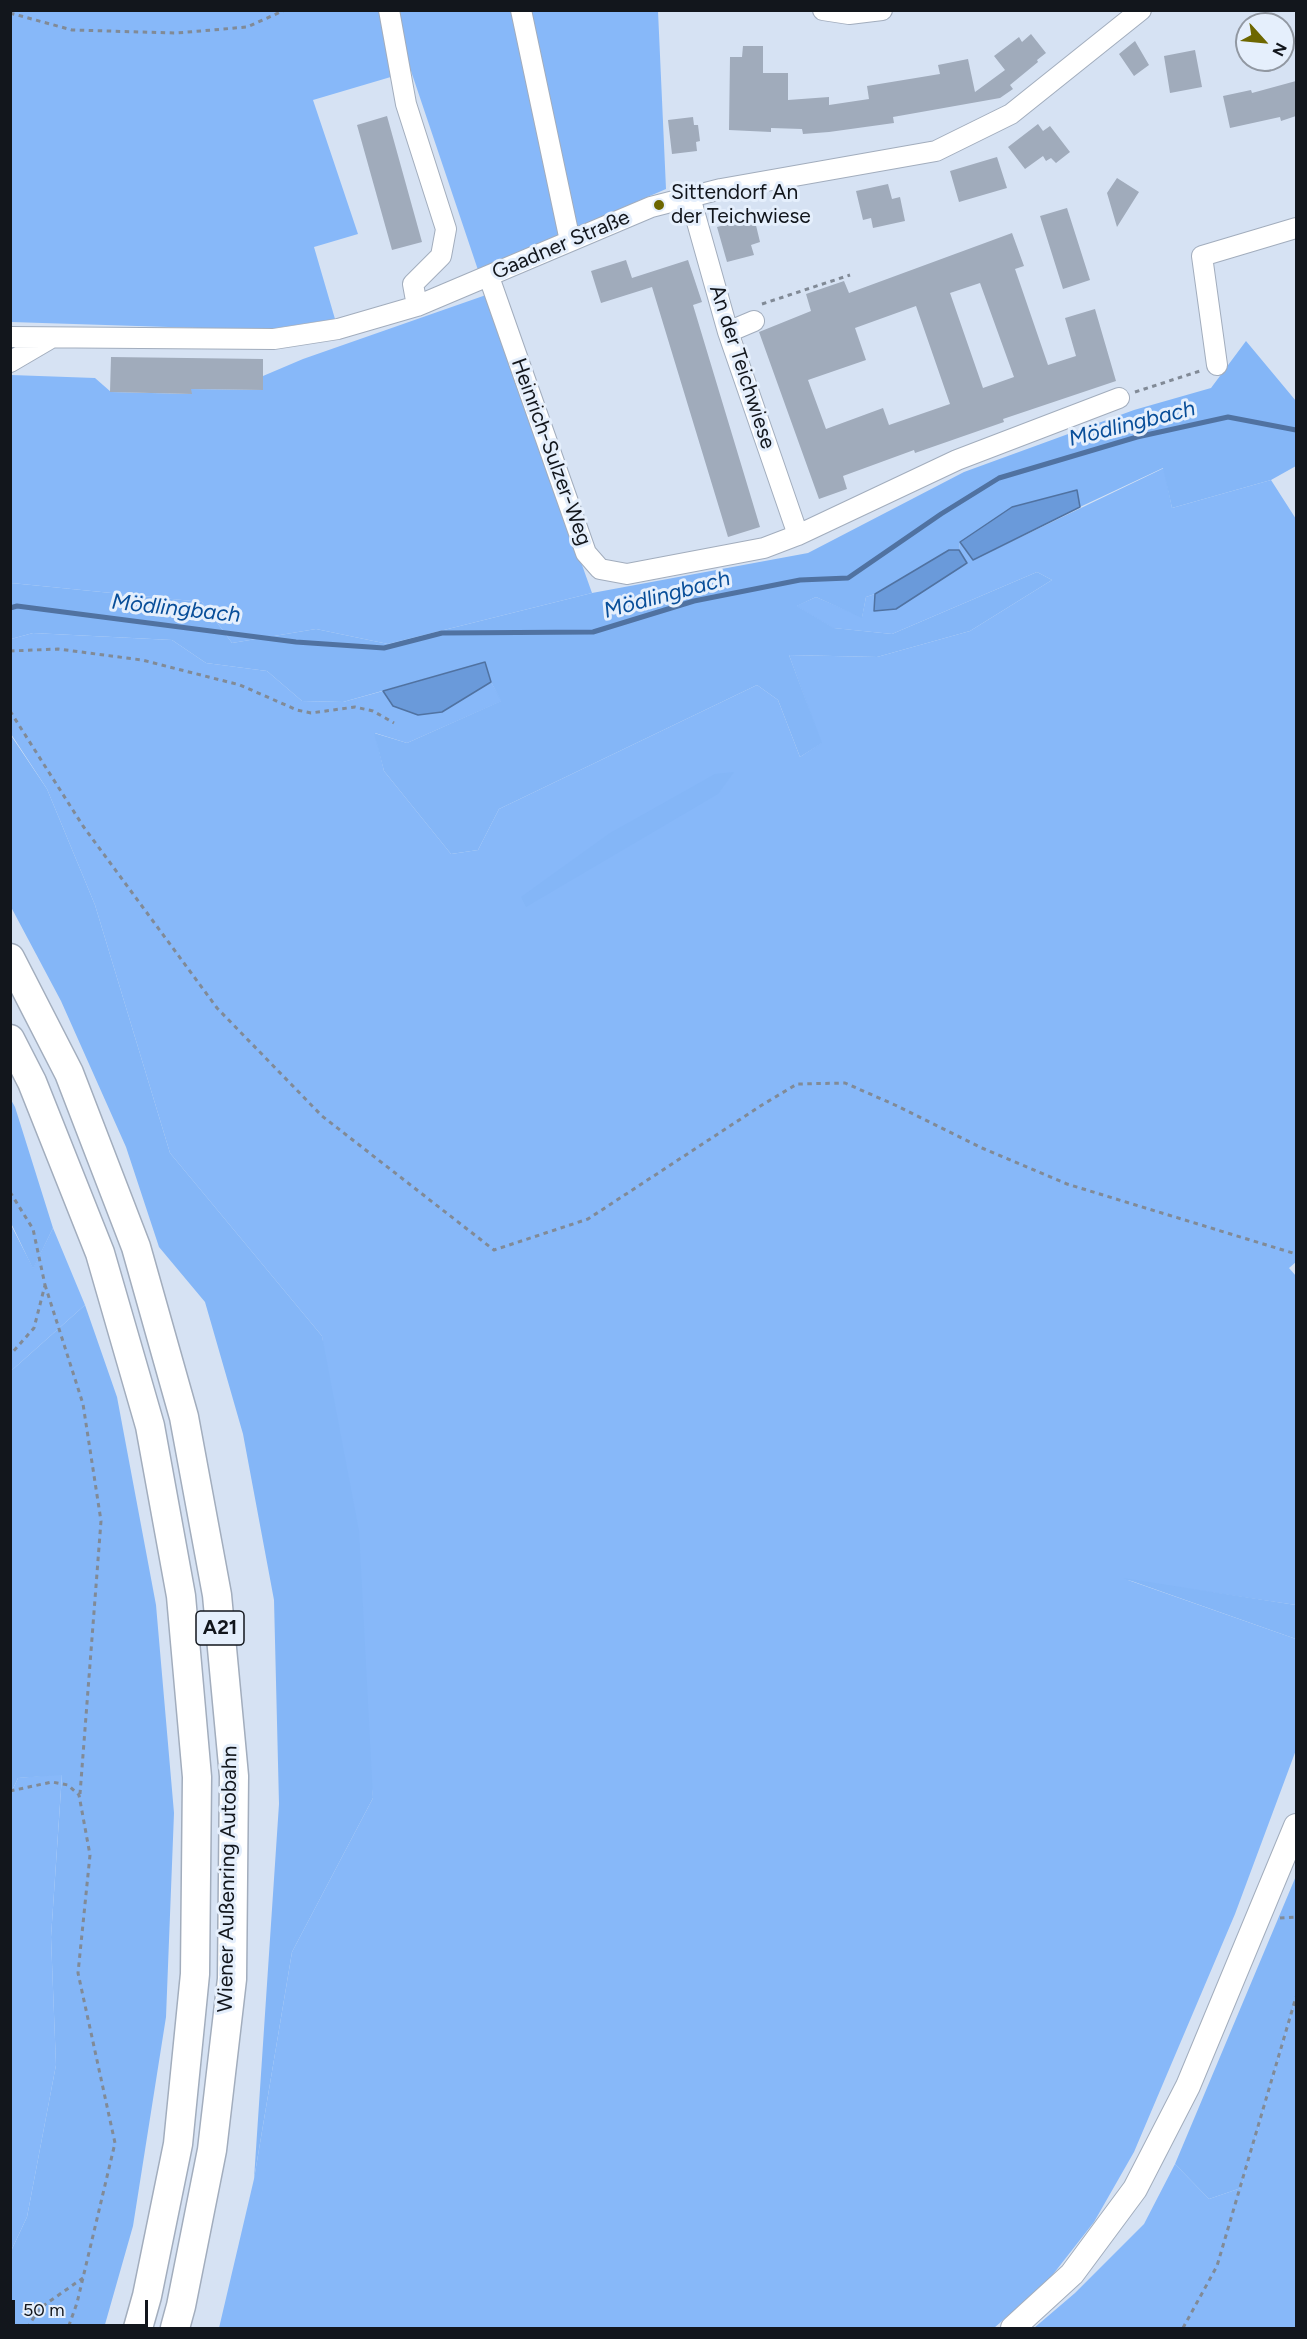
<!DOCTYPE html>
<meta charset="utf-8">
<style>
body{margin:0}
#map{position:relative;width:1307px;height:2339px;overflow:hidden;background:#d6e2f3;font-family:Figtree,sans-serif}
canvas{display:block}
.frame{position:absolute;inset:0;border:12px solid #12161c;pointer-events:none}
.north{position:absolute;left:1235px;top:12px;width:60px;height:60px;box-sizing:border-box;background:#e5effc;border:2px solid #9198a2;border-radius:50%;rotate:117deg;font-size:16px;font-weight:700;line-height:24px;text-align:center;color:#12161c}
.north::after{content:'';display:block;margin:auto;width:21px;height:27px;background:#6d6700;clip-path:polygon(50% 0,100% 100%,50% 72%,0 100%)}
.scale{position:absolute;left:12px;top:2300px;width:136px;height:27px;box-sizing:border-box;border:3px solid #12161c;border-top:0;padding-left:8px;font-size:18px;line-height:21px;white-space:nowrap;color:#12161c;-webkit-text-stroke:4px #e5effc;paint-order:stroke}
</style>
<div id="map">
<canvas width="1307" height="2339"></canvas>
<div class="frame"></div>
<div class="north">N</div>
<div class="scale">50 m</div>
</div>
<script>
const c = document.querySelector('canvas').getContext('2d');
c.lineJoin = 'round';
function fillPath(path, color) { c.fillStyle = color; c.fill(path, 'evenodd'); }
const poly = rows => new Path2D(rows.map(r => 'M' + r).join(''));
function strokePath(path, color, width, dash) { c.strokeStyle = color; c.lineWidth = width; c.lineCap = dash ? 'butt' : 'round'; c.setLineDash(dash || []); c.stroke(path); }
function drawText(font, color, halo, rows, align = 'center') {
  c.font = font + ' Figtree,sans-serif'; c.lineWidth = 6; c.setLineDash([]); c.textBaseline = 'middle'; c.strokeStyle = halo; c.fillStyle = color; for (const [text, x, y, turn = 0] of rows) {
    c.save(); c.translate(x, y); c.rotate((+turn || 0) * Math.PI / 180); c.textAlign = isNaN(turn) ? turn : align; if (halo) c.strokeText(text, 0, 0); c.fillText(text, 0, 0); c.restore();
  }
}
fillPath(poly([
 [11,11,658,11,666,189,478,270,411,71,313,100,358,234,314,247,335,319,263,330,11,322],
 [486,295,592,593,388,644,316,629,232,643,202,602,11,583,11,375,95,378,111,392,191,394,191,389,262,390,263,376,303,359],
 [1164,468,1172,508,1271,480,1296,519,1296,1262,1289,1268,1296,1276,1296,1605,1128,1580,1296,1639,1296,1750,1235,1914,1134,2152,1094,2222,1047,2282,994,2328,219,2328,254,2179,292,1952,373,1798,322,1336,170,1153,95,905,47,789,11,734,11,639,33,633,172,640,206,663,267,671,302,701,343,702,383,691,394,706,442,712,491,682,502,701,407,743,375,733,384,771,451,854,478,850,499,809,757,685,778,700,800,757,821,743,789,655,877,657,970,631,1052,580,1037,572,892,634,833,628,796,606,816,597,862,617,866,597,875,594,874,611,967,564,959,550,960,542,973,560],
 [10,1223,33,1268,53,1228,85,1305,11,1371],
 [62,1774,51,1937,56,2065,27,2217,11,2251,11,1793,18,1778],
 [1296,1998,1296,2328,1034,2328,1075,2293,1144,2224,1175,2164,1209,2199,1241,2188]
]), '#87b8f9');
fillPath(poly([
 [1246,341,1296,401,1296,466,1271,480,1172,508,1163,468,1080,507,1077,490,960,542,959,550,949,550,875,594,866,597,862,618,816,597,797,606,834,628,892,634,1037,572,1052,580,970,631,877,657,789,655,822,743,800,757,778,700,757,685,499,809,478,850,451,854,384,771,374,733,407,743,501,701,491,682,485,662,343,702,302,701,267,671,206,663,172,640,33,633,11,639,11,583,202,602,232,643,316,629,388,644,592,593,808,553,964,472,1134,410,1211,388],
 [10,734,47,789,95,905,170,1153,322,1336,359,1531,373,1798,292,1952,254,2179,279,1804,274,1600,243,1434,205,1302,159,1247,126,1147,61,1001,11,907],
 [734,772,718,794,526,907,521,897,610,833,715,774],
 [10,1098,15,1107,53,1228,33,1269,11,1223],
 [85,1305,117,1397,156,1605,174,1813,166,2017,133,2226,104,2328,11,2328,11,2251,27,2217,56,2065,51,1937,62,1775,18,1778,11,1793,11,1371],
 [1123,1578,1296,1605,1296,1639],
 [1296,1876,1296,1998,1241,2188,1209,2199,1175,2164]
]), '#84b6f7');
const water = poly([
 [1077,490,1080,507,973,560,960,542,1012,507,1077,490],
 [949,550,959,550,967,563,896,609,874,611,875,594,949,550],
 [485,662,491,682,442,712,418,715,393,706,383,691,485,662]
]);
fillPath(water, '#6a9ada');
strokePath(water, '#5072a1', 1.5);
strokePath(poly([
 [10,608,17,606,296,642,384,648,442,633,593,632,694,601,800,580,848,578,941,514,999,478,1137,437,1228,417,1296,430]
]), '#5072a1', 5);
fillPath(poly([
 [1031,34,1046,53,1037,60,1038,62,1010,85,1013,89,1000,98,893,117,894,123,829,132,803,134,802,129,771,128,771,132,729,130,730,57,742,57,743,46,763,46,763,73,788,73,788,100,829,97,829,105,869,99,867,86,940,74,938,65,968,59,975,92,1005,70,994,56,1019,37,1022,42],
 [1135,41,1149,65,1134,76,1119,54],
 [1195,50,1202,87,1170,93,1164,56],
 [1296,81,1296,116,1281,121,1280,117,1230,128,1223,96,1251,90,1252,93],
 [387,116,422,242,392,250,357,125],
 [693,117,694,125,698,125,700,141,696,142,697,151,672,154,668,120],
 [1038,124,1043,131,1050,126,1070,152,1056,163,1051,158,1046,161,1043,156,1025,169,1008,147],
 [997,157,1007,188,959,202,950,171],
 [1117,178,1139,192,1117,227,1107,193],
 [888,184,892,199,900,197,905,221,873,228,871,218,863,220,856,191],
 [1067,208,1090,280,1063,289,1040,216],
 [754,217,760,242,751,245,754,255,727,262,717,227],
 [1012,233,1024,266,1015,269,1048,365,1076,356,1065,318,1095,309,1116,381,1003,419,1004,422,915,453,914,450,843,476,847,489,819,499,759,332,811,311,806,294,844,281,849,293],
 [980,283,1014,377,983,388,950,293],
 [916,306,950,404,889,425,883,408,826,429,808,380,866,360,855,328],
 [626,260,632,278,688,260,702,302,693,305,760,527,728,537,652,287,601,303,591,271],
 [111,357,263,359,263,390,191,389,192,394,110,392]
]), '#a0abbb');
const minor = poly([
 [389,10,406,104,446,229,441,256,413,284,417,306],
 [521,10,570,241],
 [823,10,849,14,882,10],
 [690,197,728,332,798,535],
 [489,277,586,553,600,569,627,574,764,548,798,535,957,460,1119,398],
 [728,332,754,321],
 [10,337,274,339,338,329,417,306,651,207,721,189,936,151,1011,114,1141,10],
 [10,362,51,338],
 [1217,365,1202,256,1296,228]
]);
const major = poly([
 [1013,2328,1072,2274,1135,2189,1188,2086,1296,1826]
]);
const highway = poly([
 [10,958,69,1073,136,1247,184,1417,217,1595,234,1776,232,1979,212,2150,181,2306,175,2328],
 [10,1039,32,1082,100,1253,150,1426,181,1596,197,1777,195,1974,178,2144,147,2296,138,2328]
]);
strokePath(minor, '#a2adbd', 22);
strokePath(major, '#a2adbd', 26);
strokePath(highway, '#a2adbd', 31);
strokePath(poly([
 [10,13,72,30,177,33,247,27,285,10],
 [762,304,850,275],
 [1135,392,1200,371],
 [10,651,58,649,142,660,240,685,297,710,311,713,355,707,373,711,394,723],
 [10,711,83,826,217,1008,322,1116,494,1250,588,1219,762,1105,797,1084,845,1083,895,1105,982,1148,1067,1184,1296,1254],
 [10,1192,33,1229,45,1285,34,1328,10,1355],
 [45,1285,83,1404,101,1521,80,1794],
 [10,1791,52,1782,68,1785,79,1795,90,1855,78,1973,115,2143,77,2303,68,2328],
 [1280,1918,1296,1917],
 [27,2328,40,2308,83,2278],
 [1183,2328,1217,2266,1296,1997]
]), '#818a96', 3, [4.5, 4.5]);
strokePath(minor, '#fff', 20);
strokePath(major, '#fff', 24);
strokePath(highway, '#fff', 28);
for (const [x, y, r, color] of [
 [659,205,6,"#6d6700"]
]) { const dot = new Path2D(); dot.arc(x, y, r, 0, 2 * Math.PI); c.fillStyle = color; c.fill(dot); strokePath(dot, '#e5effc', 2); }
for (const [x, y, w] of [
 [220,1628,48]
]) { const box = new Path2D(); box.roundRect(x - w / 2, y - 17, w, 34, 4.5); c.fillStyle = '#e5effc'; c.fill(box); strokePath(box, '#12161c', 1.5); }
drawText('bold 20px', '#12161c', null, [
 ["A21",220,1628]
]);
drawText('21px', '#12161c', '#e5effc', [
 ["Sittendorf An",671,193],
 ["der Teichwiese",671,217]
], 'left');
drawText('21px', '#12161c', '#e5effc', [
 ["Gaadner Straße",561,245,-23],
 ["An der Teichwiese",742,367,72],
 ["Heinrich-Sulzer-Weg",551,452,70],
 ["Wiener Außenring Autobahn",228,1879,-89]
]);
drawText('italic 22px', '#084e99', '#e5effc', [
 ["Mödlingbach",1132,424,-14],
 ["Mödlingbach",667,595,-15],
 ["Mödlingbach",176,609,6]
]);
</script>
